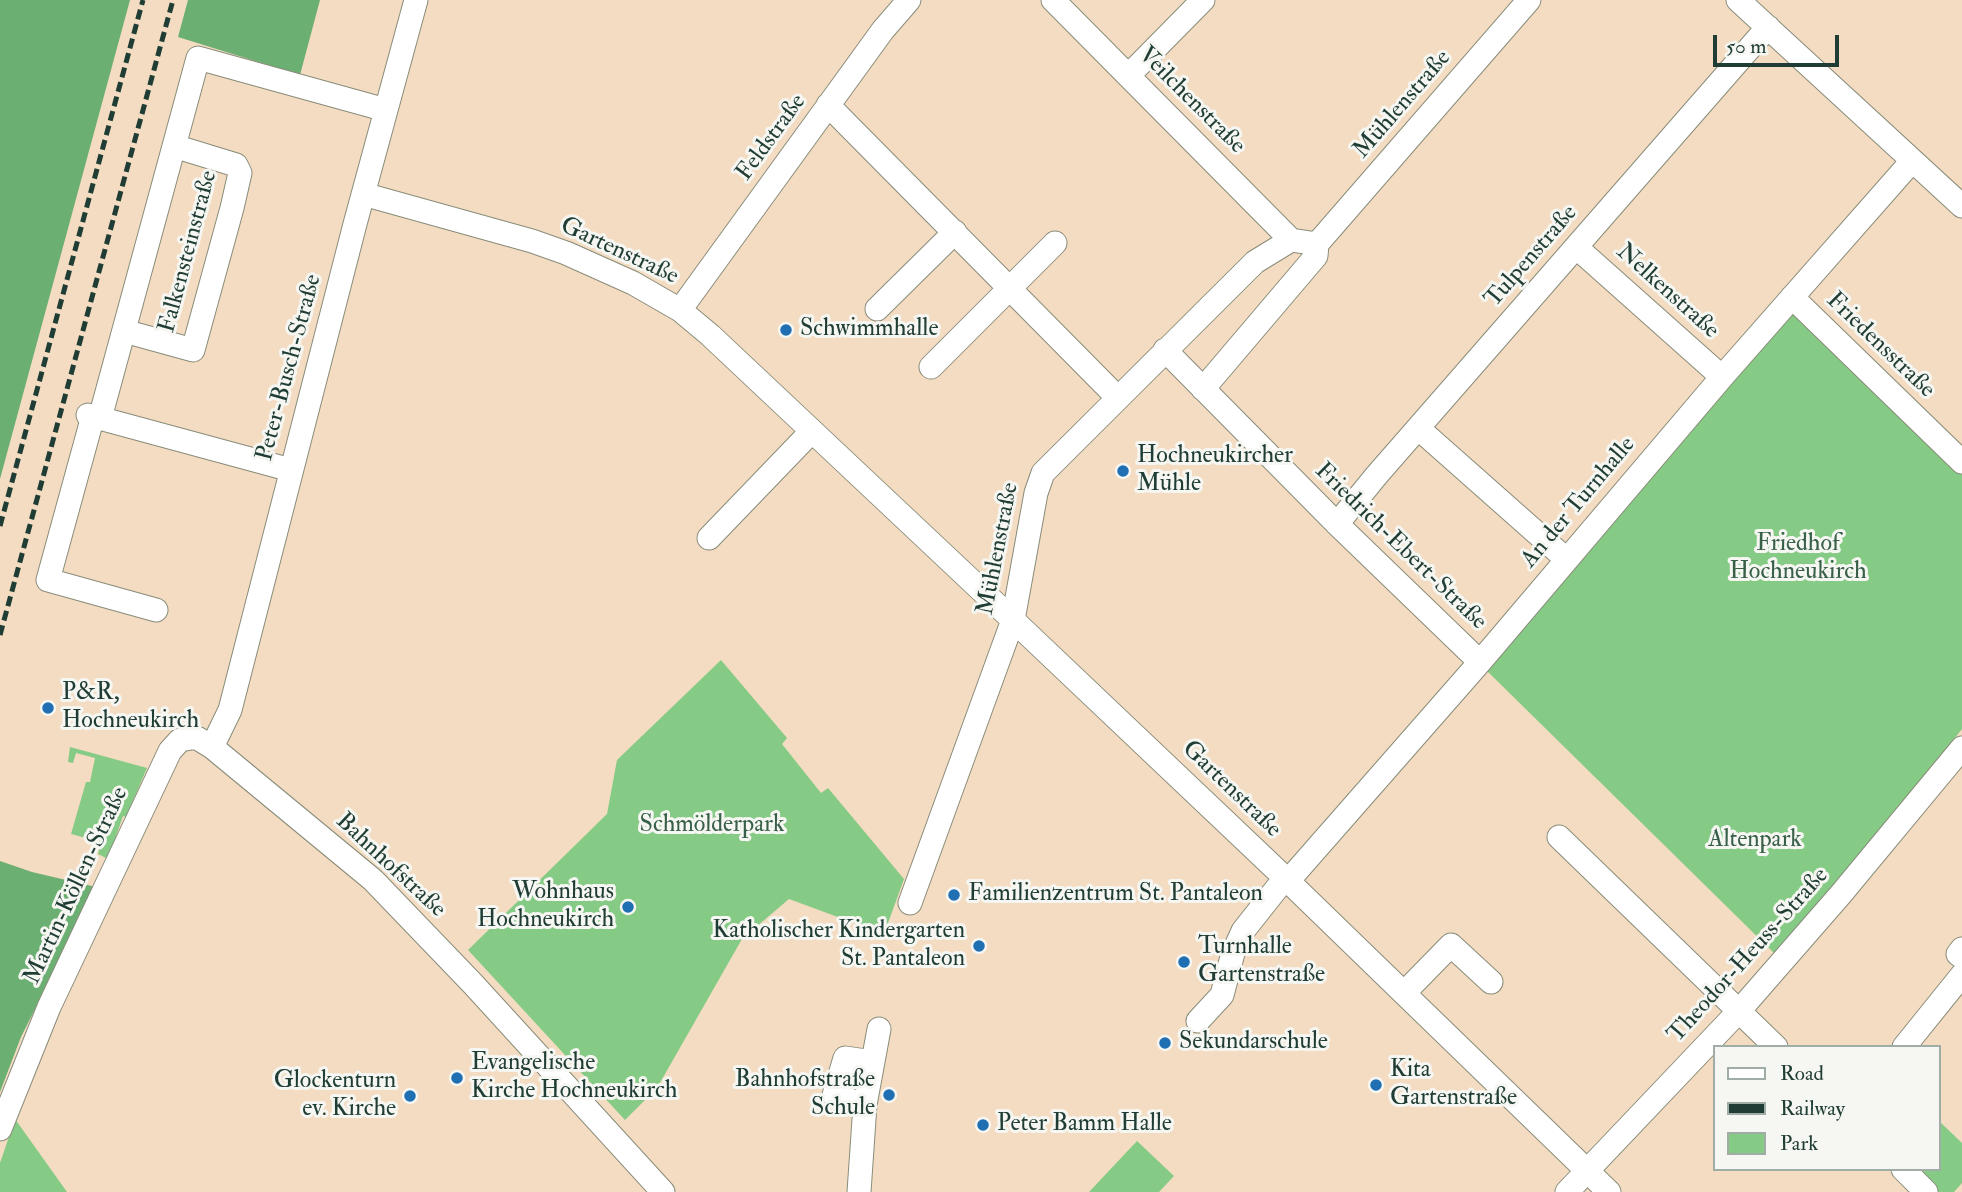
<!DOCTYPE html>
<meta charset="utf-8">
<style>
body{margin:0}
#map{position:relative;width:1962px;height:1192px;overflow:hidden;background:#f3dcc1;font-family:"IM FELL Double Pica",serif}
canvas{display:block}
.legend{position:absolute;left:1713px;top:1045px;width:228px;height:126px;box-sizing:border-box;background:#f6f6f2;border:2px solid #a0aca6;margin:0;padding:9px 12px;list-style:none;font-size:21px;color:#1f3d34}
.legend li{display:flex;align-items:center;gap:14px;height:35px}
.legend b{width:35px;border:2px solid #a0aca6}
.scale{position:absolute;left:1713px;top:35px;width:126px;height:32px;box-sizing:border-box;border:4px solid #1f3d34;border-top:0;padding-left:9px;font-size:21px;line-height:24px;white-space:nowrap;color:#1f3d34;-webkit-text-stroke:5px #f6f6f2;paint-order:stroke}
</style>
<div id="map">
<canvas width="1962" height="1192"></canvas>
<ul class="legend">
<li><b style="height:9px;background:#fff"></b>Road</li>
<li><b style="height:9px;background:#1f3d34"></b>Railway</li>
<li><b style="height:19px;background:#85cb85"></b>Park</li>
</ul>
<div class="scale">50 m</div>
</div>
<script>
const c = document.querySelector('canvas').getContext('2d');
c.lineJoin = 'round';
function fillPath(path, color) { c.fillStyle = color; c.fill(path, 'evenodd'); }
const poly = rows => new Path2D(rows.map(r => 'M' + r).join(''));
function strokePath(path, color, width, dash) { c.strokeStyle = color; c.lineWidth = width; c.lineCap = dash ? 'butt' : 'round'; c.setLineDash(dash || []); c.stroke(path); }
function drawText(font, color, halo, rows, align = 'center') {
  c.font = font + ' "IM FELL Double Pica",serif'; c.lineWidth = 6; c.setLineDash([]); c.textBaseline = 'middle'; c.strokeStyle = halo; c.fillStyle = color; for (const [text, x, y, turn = 0] of rows) {
    c.save(); c.translate(x, y); c.rotate((+turn || 0) * Math.PI / 180); c.textAlign = isNaN(turn) ? turn : align; if (halo) c.strokeText(text, 0, 0); c.fillText(text, 0, 0); c.restore();
  }
}
fillPath(poly([
 [1794,310,1962,474,1962,729,1778,957,1485,669],
 [721,660,787,738,782,744,821,793,828,788,904,879,884,934,789,899,742,939,657,1088,625,1120,468,950,607,814,617,760],
 [70,747,147,768,126,817,123,816,114,842,117,845,112,856,106,858,98,854,101,842,71,834,86,782,90,782,95,758,76,753,73,763,68,762],
 [15,1119,67,1192,0,1192,0,1163],
 [1939,1121,1962,1143,1962,1183,1954,1192,1930,1192,1907,1169,1939,1169],
 [1137,1141,1174,1176,1159,1192,1089,1192]
]), '#85cb85');
fillPath(poly([
 [0,0,130,0,0,479],
 [188,0,320,0,300,75,178,37],
 [0,861,32,872,96,887,21,1037,0,1092]
]), '#6caf72');
const minor = poly([
 [1053,0,1291,240],
 [1738,0,1962,206],
 [1129,75,1203,0],
 [828,105,1117,397],
 [363,194,532,241,566,253,633,283,680,310,710,335,1013,620,1285,878,1609,1192],
 [1576,247,1722,377],
 [1792,297,1962,462],
 [877,309,955,232],
 [680,310,883,30,909,0],
 [124,331,193,350,232,208,240,173,236,165,174,146],
 [1165,350,1337,524,1480,662],
 [931,367,1055,243],
 [1203,389,1316,256,1317,244,1529,0],
 [88,415,291,470],
 [93,416,48,580,156,610],
 [100,418,198,58,386,110],
 [1418,428,1566,559],
 [1337,524,1376,476,1768,27],
 [709,538,811,432],
 [212,747,230,710,355,224,416,0],
 [1559,837,1776,1047],
 [1288,881,1480,662,1722,377,1912,161],
 [910,903,1013,620,1036,493,1043,473,1255,262,1291,240,1317,244],
 [1962,949,1958,954,1962,957],
 [1404,993,1451,945,1491,982],
 [1198,1021,1222,995,1233,953,1243,931,1285,878],
 [1904,1047,1962,975],
 [865,1105,834,1095,845,1058,873,1062],
 [0,1129,49,1007,170,751,180,740,191,738,197,738,212,747,373,880,473,984,663,1192],
 [1903,1169,1926,1192],
 [859,1192,865,1105,879,1029],
 [1567,1192,1739,1011,1841,894,1962,748]
]);
strokePath(minor, '#898c7a', 25);
strokePath(minor, '#fff', 23);
strokePath(poly([
 [0,526,143,0],
 [0,635,173,0]
]), '#1f3d34', 5, [10, 5]);
for (const [x, y, r, color] of [
 [786,330,7,"#1f6fb2"],
 [1123,471,7,"#1f6fb2"],
 [48,708,7,"#1f6fb2"],
 [954,895,7,"#1f6fb2"],
 [628,907,7,"#1f6fb2"],
 [979,946,7,"#1f6fb2"],
 [1184,962,7,"#1f6fb2"],
 [1165,1043,7,"#1f6fb2"],
 [457,1078,7,"#1f6fb2"],
 [1376,1085,7,"#1f6fb2"],
 [889,1095,7,"#1f6fb2"],
 [410,1096,7,"#1f6fb2"],
 [983,1125,7,"#1f6fb2"]
]) { const dot = new Path2D(); dot.arc(x, y, r, 0, 2 * Math.PI); c.fillStyle = color; c.fill(dot); strokePath(dot, '#f6f6f2', 2.5); }
drawText('24px', '#1f3d34', '#f6f6f2', [
 ["Veilchenstraße",1191,101,45],
 ["Mühlenstraße",1403,105,-49],
 ["Feldstraße",772,138,-54],
 ["Falkensteinstraße",189,252,-75],
 ["Gartenstraße",619,252,25],
 ["Tulpenstraße",1532,257,-49],
 ["Nelkenstraße",1667,292,42],
 ["Friedensstraße",1880,346,44],
 ["Peter-Busch-Straße",290,368,-75],
 ["An der Turnhalle",1579,503,-50],
 ["Friedrich-Ebert-Straße",1400,547,44],
 ["Mühlenstraße",999,549,-79],
 ["Gartenstraße",1231,790,44],
 ["Bahnhofstraße",390,866,43],
 ["Martin-Köllen-Straße",77,886,-65],
 ["Theodor-Heuss-Straße",1749,956,-48]
]);
drawText('24px', '#1f3d34', '#f6f6f2', [
 ["Schwimmhalle",800,330],
 ["Hochneukircher",1137,457],
 ["Mühle",1137,485],
 ["P&R,",62,694],
 ["Hochneukirch",62,722],
 ["Wohnhaus",614,893,"right"],
 ["Hochneukirch",614,921,"right"],
 ["Familienzentrum St. Pantaleon",968,895],
 ["Katholischer Kindergarten",965,932,"right"],
 ["St. Pantaleon",965,960,"right"],
 ["Turnhalle",1198,948],
 ["Gartenstraße",1198,976],
 ["Sekundarschule",1179,1043],
 ["Evangelische",471,1064],
 ["Kirche Hochneukirch",471,1092],
 ["Kita",1390,1071],
 ["Gartenstraße",1390,1099],
 ["Bahnhofstraße",875,1081,"right"],
 ["Schule",875,1109,"right"],
 ["Glockenturn",396,1082,"right"],
 ["ev. Kirche",396,1110,"right"],
 ["Peter Bamm Halle",997,1125]
], 'left');
drawText('24px', '#386048', '#f6f6f2', [
 ["Friedhof",1798,545],
 ["Hochneukirch",1798,573],
 ["Schmölderpark",712,826],
 ["Altenpark",1755,841]
]);
</script>
